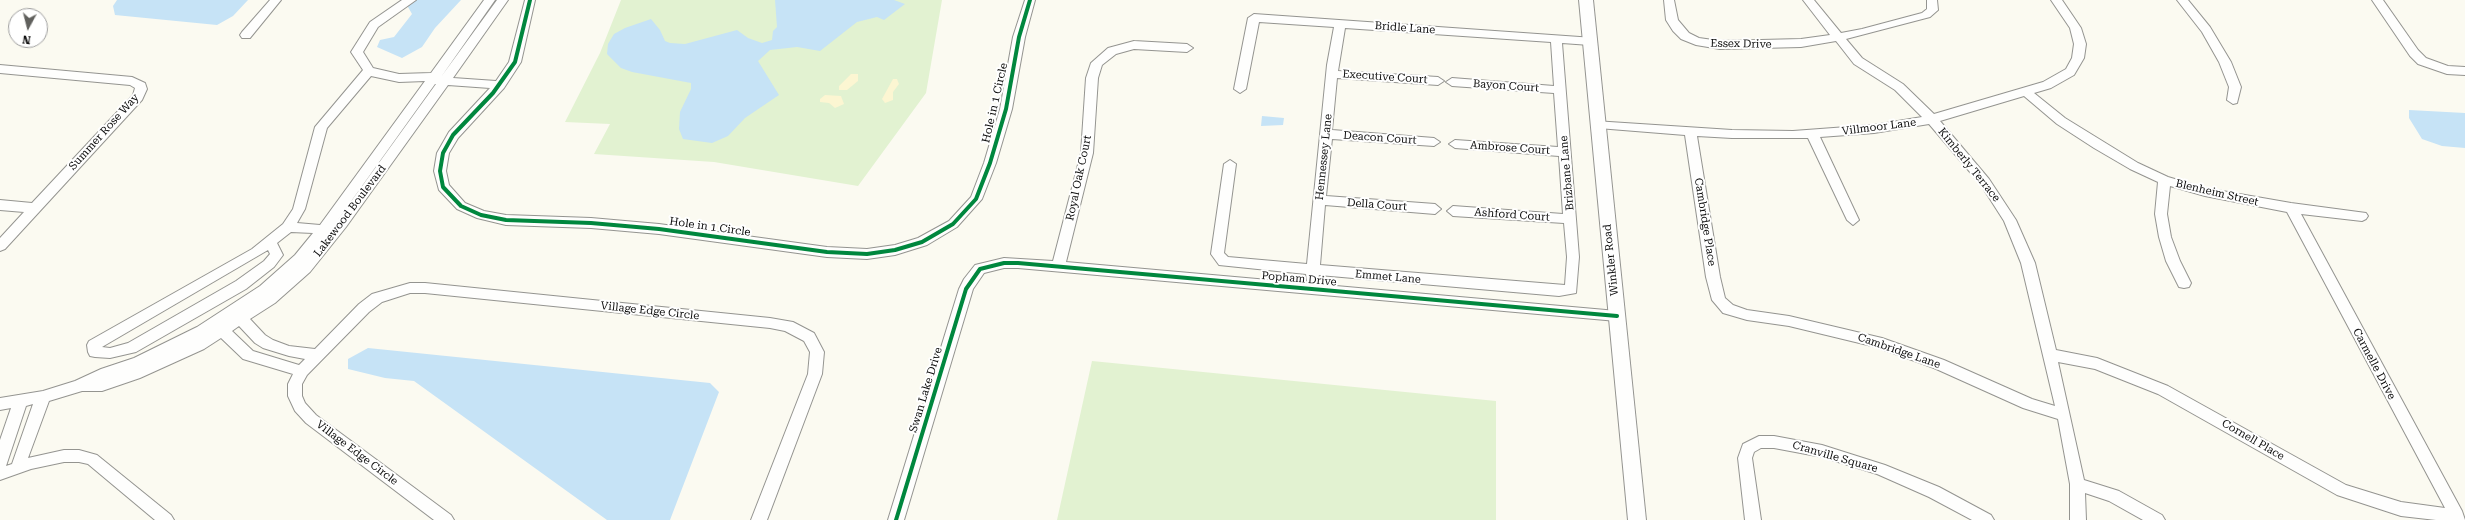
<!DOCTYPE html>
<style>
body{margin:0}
#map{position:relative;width:2465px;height:520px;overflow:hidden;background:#fbfaf1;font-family:"Roboto Serif",serif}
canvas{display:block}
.north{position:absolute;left:8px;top:8px;width:40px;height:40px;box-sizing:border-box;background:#fff;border:1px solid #9e9e9e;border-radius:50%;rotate:187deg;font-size:11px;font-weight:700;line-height:16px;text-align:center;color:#0d0d0d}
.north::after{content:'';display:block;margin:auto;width:14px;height:18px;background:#60605d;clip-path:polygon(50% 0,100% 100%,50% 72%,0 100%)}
</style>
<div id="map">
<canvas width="2465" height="520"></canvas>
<div class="north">N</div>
</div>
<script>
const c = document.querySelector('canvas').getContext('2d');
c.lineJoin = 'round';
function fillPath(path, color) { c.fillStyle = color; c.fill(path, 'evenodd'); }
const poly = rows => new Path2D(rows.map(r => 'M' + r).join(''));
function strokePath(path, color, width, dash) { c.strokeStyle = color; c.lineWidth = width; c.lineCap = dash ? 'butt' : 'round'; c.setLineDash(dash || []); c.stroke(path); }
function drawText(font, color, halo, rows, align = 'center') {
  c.font = font + ' "Roboto Serif",serif'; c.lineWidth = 4; c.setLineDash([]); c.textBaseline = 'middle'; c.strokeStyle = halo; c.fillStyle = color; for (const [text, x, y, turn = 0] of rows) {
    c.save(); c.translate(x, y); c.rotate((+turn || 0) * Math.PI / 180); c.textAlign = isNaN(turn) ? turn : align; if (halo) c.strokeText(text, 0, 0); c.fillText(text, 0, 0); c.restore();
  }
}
fillPath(poly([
 [621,0,942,0,926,93,858,186,714,162,594,154,610,124,565,122,600,53],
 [1092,361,1496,401,1496,520,1057,520]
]), '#e2f2d1');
fillPath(poly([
 [851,74,858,74,858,81,847,90,839,90,839,86],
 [893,79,897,79,899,84,893,92,893,100,885,103,882,99],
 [825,95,841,96,844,104,835,108,829,103,820,102,820,99]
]), '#fcf6d2');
fillPath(poly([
 [117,0,248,0,233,16,217,25,115,15,113,6],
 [404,0,461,0,435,28,422,47,402,58,377,47,380,40,394,37,412,14],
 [775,0,894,0,905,4,884,20,877,17,857,22,820,51,797,47,770,50,758,61,779,95,745,118,728,136,712,143,683,139,679,129,680,112,691,89,691,83,632,72,621,68,607,54,608,44,614,34,625,28,651,19,660,30,665,41,670,43,685,44,737,30,748,38,762,43,772,40,773,31,777,27],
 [2409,110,2465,113,2465,148,2442,146,2422,139,2409,118],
 [1262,116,1284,118,1283,125,1261,126],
 [368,348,710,383,719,392,670,520,607,520,414,381,385,378,348,369,348,359]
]), '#c6e3f6');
const minor = poly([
 [270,0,281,0,250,38,242,38,240,35,242,32,270,0],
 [402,0,416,0,378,27,363,52,373,68,399,74,431,73,484,0,495,0,441,77,497,0,508,0,453,78,496,81,509,62,525,0,535,0,521,62,504,88,458,138,449,153,446,171,449,185,465,203,484,211,506,215,591,218,659,224,827,247,867,249,895,245,918,238,949,221,971,197,984,163,1000,109,1013,37,1025,0,1035,0,1025,37,1012,109,996,163,982,199,957,227,927,245,895,255,867,259,827,257,659,234,591,228,506,225,477,218,457,209,439,190,434,171,437,153,449,132,490,88,448,85,346,227,310,272,275,303,250,319,265,335,273,340,289,346,315,349,359,304,372,294,410,283,425,283,770,318,793,322,814,333,824,352,822,374,767,520,751,520,808,374,810,352,804,341,785,331,770,328,425,293,410,293,382,302,369,312,307,375,302,384,302,396,305,403,316,415,451,515,454,520,434,520,306,423,295,411,288,396,288,384,293,374,243,359,221,338,204,349,140,378,102,391,82,391,49,401,28,458,64,450,79,450,97,455,171,515,174,520,155,520,88,464,79,462,64,462,31,469,0,480,0,440,11,408,0,410,0,398,43,391,75,381,101,369,134,358,197,327,260,286,295,255,313,233,291,232,277,243,283,255,274,267,246,289,136,352,110,358,95,357,90,356,88,352,87,345,89,341,252,249,283,224,293,209,315,127,363,70,351,52,370,22,402,0],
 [371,76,399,82,425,81,320,225,297,223,305,209,327,128,371,76],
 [435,84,436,84,334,225,435,84],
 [268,250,270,254,264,261,236,281,128,343,110,348,102,347,268,250],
 [239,326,255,343,263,348,289,356,305,359,299,365,253,351,232,331,239,326],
 [33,404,12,464,6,466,26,406,33,404],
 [1664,0,1674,0,1678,20,1689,33,1699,38,1720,41,1801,39,1830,35,1803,0,1814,0,1841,33,1862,29,1922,13,1927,9,1927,0,1937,0,1938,10,1930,17,1846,39,1862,58,1903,84,1934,114,2043,82,2066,69,2072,58,2074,44,2070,28,2051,0,2062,0,2081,28,2086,44,2084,58,2074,75,2051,88,2034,93,2065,118,2138,163,2168,177,2205,188,2291,203,2366,213,2368,216,2366,219,2362,221,2301,214,2462,511,2465,520,2436,520,2401,516,2337,495,2158,394,2095,369,2058,362,2084,480,2119,491,2162,515,2165,520,2143,520,2109,501,2085,493,2086,520,2070,520,2070,484,2058,419,2023,408,1934,368,1876,347,1789,326,1747,320,1723,313,1712,300,1706,277,1685,135,1598,128,1594,127,1592,124,1594,121,1732,130,1793,131,1874,125,1922,117,1895,90,1854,64,1836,41,1801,47,1720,49,1696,45,1681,39,1673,31,1666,20,1664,0],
 [2024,96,2057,124,2094,148,2130,169,2158,182,2155,214,2159,237,2166,261,2179,287,2184,288,2189,287,2191,283,2180,261,2171,237,2167,214,2170,186,2205,196,2287,212,2445,508,2401,502,2346,485,2168,386,2097,358,2056,350,2035,263,2016,220,1989,179,1940,121,2024,96],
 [1929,124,1981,185,2004,221,2021,263,2055,406,2032,399,1944,360,1882,338,1789,316,1747,310,1733,305,1725,298,1720,277,1697,136,1732,138,1808,138,1847,220,1853,225,1859,220,1820,137,1874,133,1929,124],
 [2177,0,2188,0,2210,27,2231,62,2241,87,2237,103,2233,104,2227,100,2229,87,2219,62,2202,32,2177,0],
 [2372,0,2383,0,2418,50,2426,58,2448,66,2465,67,2465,75,2447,74,2418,64,2410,56,2372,0],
 [1254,14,1594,38,1596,41,1594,44,1590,45,1562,43,1579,257,1576,293,1559,296,1319,275,1317,281,1312,282,1307,281,1306,274,1219,265,1211,254,1224,164,1230,160,1236,164,1224,253,1228,257,1307,264,1327,65,1334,27,1259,22,1246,89,1240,93,1234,89,1248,18,1254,14],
 [1345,28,1551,42,1554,86,1452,78,1446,82,1452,86,1554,93,1558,147,1455,140,1449,144,1455,148,1559,156,1563,214,1453,206,1447,211,1453,216,1564,223,1567,257,1565,285,1320,265,1325,205,1435,214,1441,209,1435,204,1326,196,1332,139,1434,146,1440,142,1434,138,1332,130,1337,78,1438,85,1444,81,1438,77,1338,71,1345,28],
 [1134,41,1187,44,1193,48,1187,52,1134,49,1116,54,1102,65,1098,78,1093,153,1066,262,1617,311,1622,312,1624,316,1622,320,1617,321,1018,268,1004,268,984,273,973,289,904,520,888,520,959,289,964,279,975,265,1004,258,1053,261,1081,153,1086,78,1091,63,1108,48,1134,41],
 [0,65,132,77,145,83,147,89,142,100,5,249,0,251,0,238,24,212,0,210,0,200,32,203,133,95,135,88,130,85,0,73,0,65],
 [1759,436,1774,436,1822,445,1885,465,1939,487,1991,515,1994,520,1972,520,1929,497,1877,474,1822,457,1774,448,1761,448,1754,452,1752,458,1761,520,1745,520,1738,458,1743,444,1759,436]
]);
const tertiary = poly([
 [1579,0,1593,0,1646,520,1628,520,1579,0]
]);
strokePath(minor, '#949490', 2);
strokePath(tertiary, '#949490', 2);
fillPath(minor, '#fefefd');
fillPath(tertiary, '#fefefd');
strokePath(poly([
 [530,0,515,62,493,93,453,135,443,153,440,171,443,187,461,206,481,215,506,220,591,223,659,229,827,252,867,254,895,250,922,242,953,224,976,199,990,163,1006,109,1019,37,1030,0],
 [896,520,966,289,980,269,1004,263,1018,263,1617,316]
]), '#00873e', 4);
drawText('11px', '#0d0d0d', '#fff', [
 ["Bridle Lane",1405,28,4],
 ["Essex Drive",1741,44,1],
 ["Executive Court",1385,77,4],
 ["Bayon Court",1506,86,4],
 ["Hole in 1 Circle",995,103,-77],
 ["Villmoor Lane",1879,127,-7],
 ["Summer Rose Way",104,132,-48],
 ["Deacon Court",1380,138,4],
 ["Ambrose Court",1510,148,4],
 ["Hennessey Lane",1324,157,-84],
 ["Kimberly Terrace",1969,165,51],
 ["Brizbane Lane",1567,173,-95],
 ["Royal Oak Court",1079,178,-78],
 ["Blenheim Street",2217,193,13],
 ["Della Court",1377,205,4],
 ["Lakewood Boulevard",350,211,-53],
 ["Ashford Court",1512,215,4],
 ["Cambridge Place",1705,222,81],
 ["Hole in 1 Circle",710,227,8],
 ["Winkler Road",1611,260,-96],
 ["Emmet Lane",1388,277,5],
 ["Popham Drive",1299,279,5],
 ["Village Edge Circle",650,311,6],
 ["Cambridge Lane",1899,351,19],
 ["Carmelle Drive",2374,364,62],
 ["Swan Lake Drive",926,390,-73],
 ["Cornell Place",2253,440,30],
 ["Village Edge Circle",357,453,37],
 ["Cranville Square",1835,457,16]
]);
</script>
